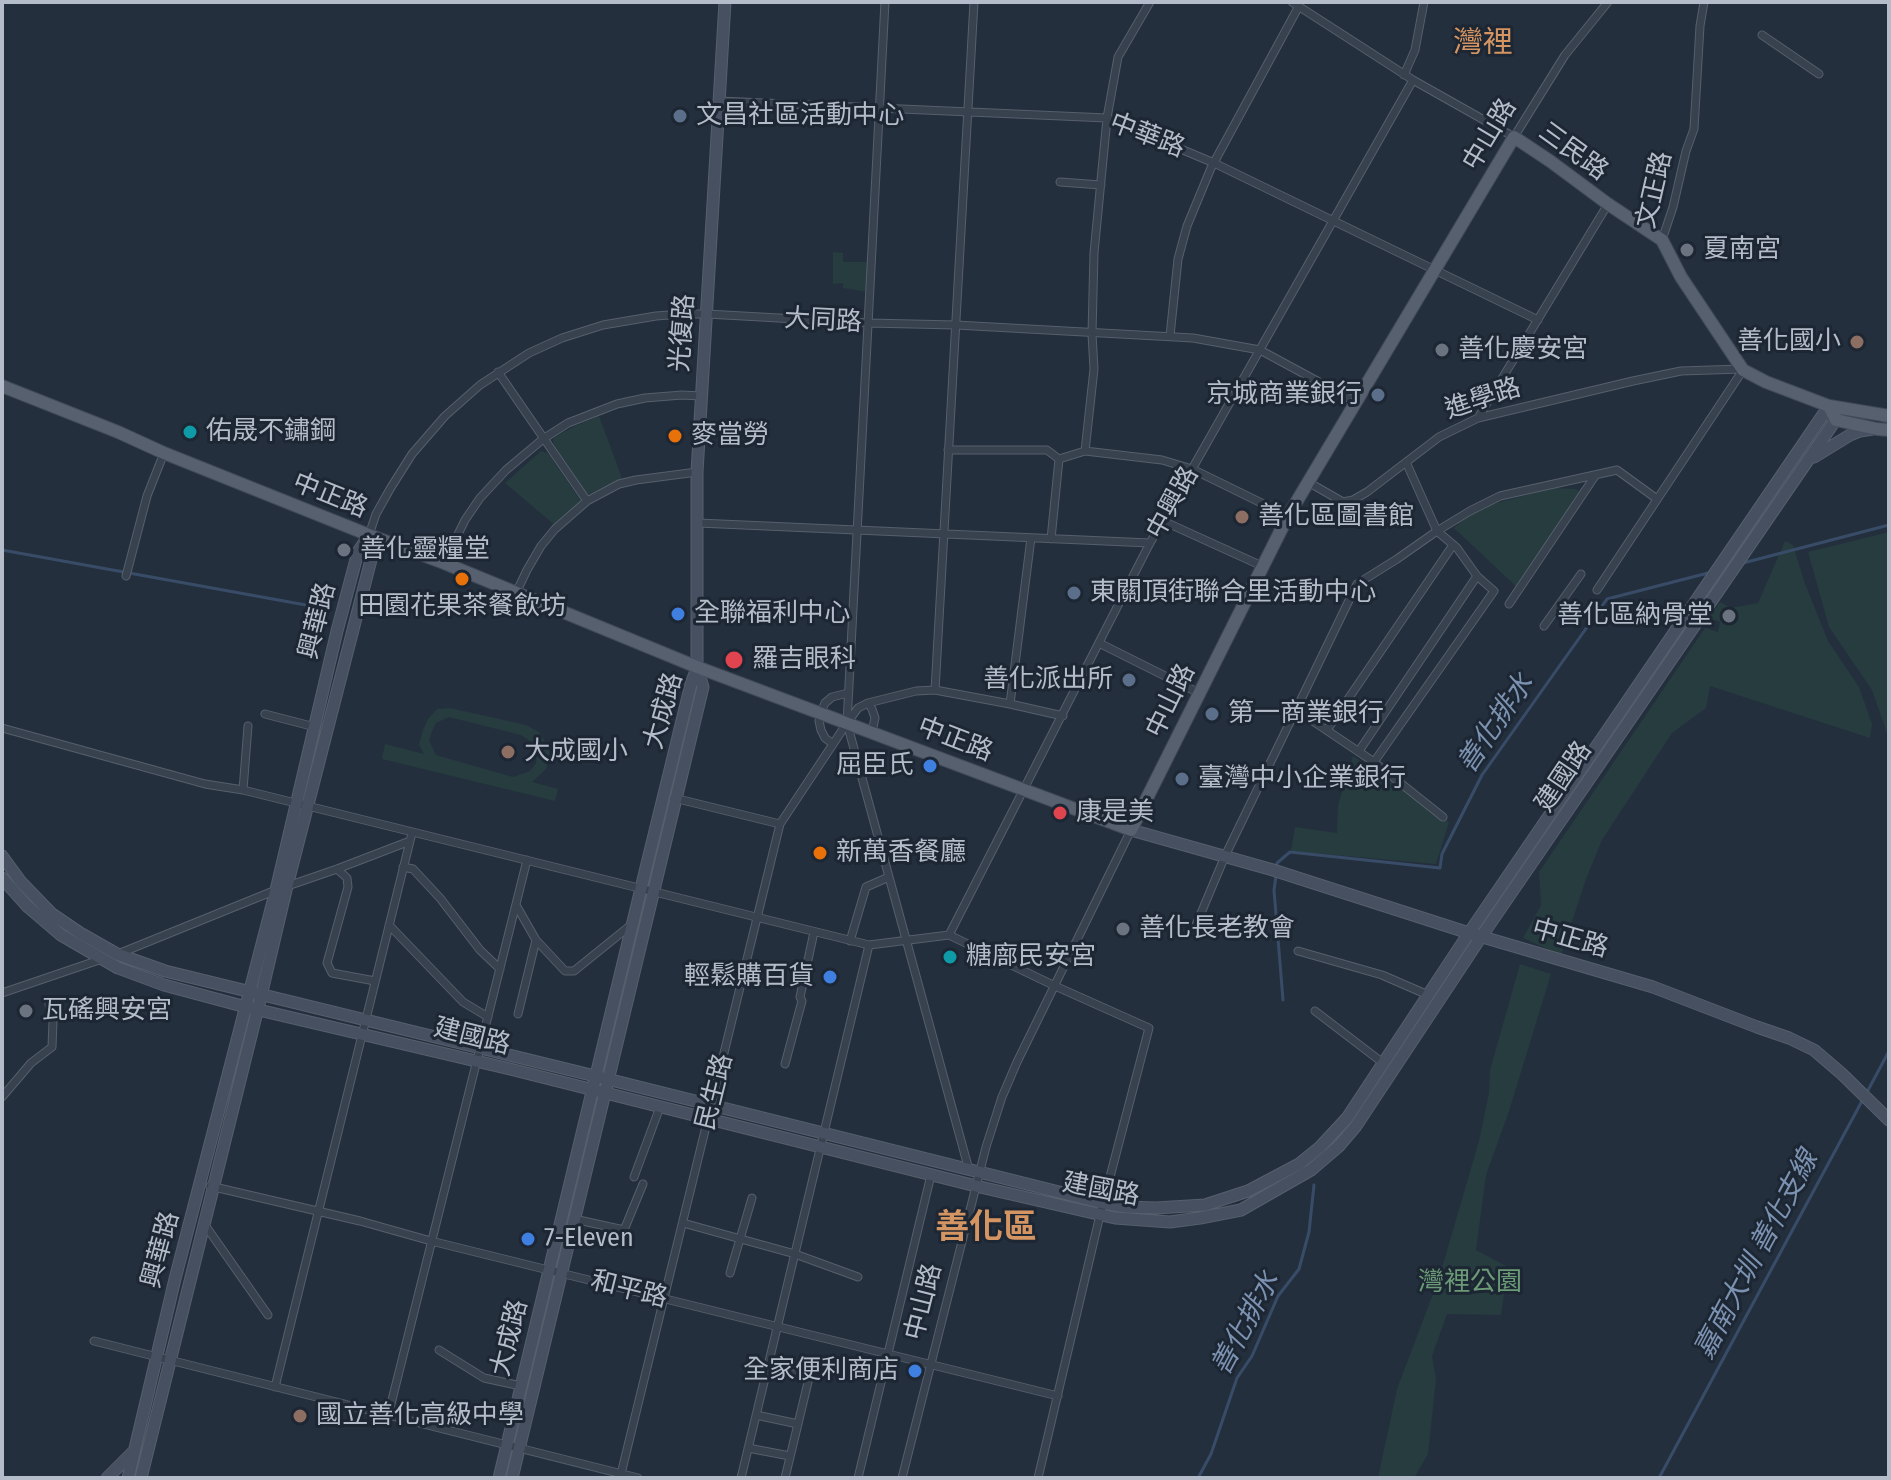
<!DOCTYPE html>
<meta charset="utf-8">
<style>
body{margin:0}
#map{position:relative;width:1891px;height:1480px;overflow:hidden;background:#242f3e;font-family:"Fira Sans Condensed",sans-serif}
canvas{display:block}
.frame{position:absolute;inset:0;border:4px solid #b4bcc9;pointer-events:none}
</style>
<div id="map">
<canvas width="1891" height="1480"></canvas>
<div class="frame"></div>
</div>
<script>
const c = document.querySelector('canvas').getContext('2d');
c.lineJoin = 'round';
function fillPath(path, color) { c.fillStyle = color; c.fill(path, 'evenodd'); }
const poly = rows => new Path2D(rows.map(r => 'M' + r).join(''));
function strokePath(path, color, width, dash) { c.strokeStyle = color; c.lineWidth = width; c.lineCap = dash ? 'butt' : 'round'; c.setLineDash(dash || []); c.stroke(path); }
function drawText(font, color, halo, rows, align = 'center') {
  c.font = font + ' "Fira Sans Condensed","Noto Sans TC",sans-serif'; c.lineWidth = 6; c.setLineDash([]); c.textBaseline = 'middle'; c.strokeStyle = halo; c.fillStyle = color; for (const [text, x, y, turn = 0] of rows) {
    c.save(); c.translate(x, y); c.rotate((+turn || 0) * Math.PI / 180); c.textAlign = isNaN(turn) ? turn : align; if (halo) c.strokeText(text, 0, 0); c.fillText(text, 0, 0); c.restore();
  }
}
fillPath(poly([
 [833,252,843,253,843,262,870,262,869,292,843,288,843,283,833,284],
 [599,416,622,478,589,494,586,493,554,445,553,441,555,437,575,426],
 [541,451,548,453,582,503,557,527,505,483],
 [1555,488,1575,489,1581,492,1521,591,1454,528,1468,516,1492,504],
 [1889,532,1889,739,1872,690,1829,627,1808,552],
 [1785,541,1793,545,1804,581,1828,641,1859,687,1872,724,1870,738,1710,686,1706,708,1672,733,1602,840,1586,879,1561,955,1523,938,1541,905,1539,872,1705,628,1718,632,1720,622,1709,618,1720,602,1731,608,1758,603],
 [450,708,526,725,539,732,548,747,550,757,546,769,532,782,558,789,555,801,382,759,385,744,424,754,419,745,423,730,428,719,437,709],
 [449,717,521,735,535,744,537,753,536,763,530,771,513,777,436,755,429,740,432,731,436,723],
 [1353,756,1449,822,1436,864,1291,851,1295,827,1337,833,1338,805],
 [1520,964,1551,974,1509,1111,1486,1175,1476,1250,1508,1267,1501,1315,1447,1314,1432,1356,1436,1379,1428,1454,1414,1478,1378,1478,1397,1389,1439,1278,1479,1141,1489,1093,1490,1070]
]), '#263c3f');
strokePath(poly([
 [2,550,328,609],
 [1743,563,1889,525],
 [1277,869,1277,863,1290,852,1440,868,1442,854,1482,775,1607,599,1712,572],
 [1276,876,1274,890,1283,1000],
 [1866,1094,1889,1051],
 [1198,1478,1211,1454,1237,1378,1252,1356,1278,1296,1299,1269,1309,1232,1314,1185],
 [1659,1478,1862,1101]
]), '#394c67', 3);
const street = poly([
 [885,2,847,723,969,1170],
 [1292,2,1413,80,1514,137,1565,55,1608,2],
 [1762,35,1819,74],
 [1404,75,1415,50,1424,2],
 [719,101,1107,118,1214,163,1538,320],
 [1060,182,1101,185],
 [1662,240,1673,207,1686,151,1694,129,1700,26,1704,2],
 [1170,336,1178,259,1187,226,1211,168,1299,6],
 [498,372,587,501],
 [1478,418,1608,204],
 [948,450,1047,450,1059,459,1085,451,1162,460,1192,469,1288,516],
 [1085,451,1094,369,1092,334,1094,253,1107,118,1118,57,1150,2],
 [1308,482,1343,502,1353,500,1367,492,1439,437,1478,418,1633,381,1681,371,1741,369],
 [1163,521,1262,566],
 [698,523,1150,543],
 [369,535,376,514,390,489,412,454,445,416,480,385,529,353,562,338,603,325,656,316,682,314,707,314,868,323,956,325,1193,338,1260,350,1356,402],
 [1051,539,1059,459],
 [444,563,465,520,480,498,506,470,543,439,568,423,617,404,645,398,682,395,701,396],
 [126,576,147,496,164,453],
 [1597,590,1743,370],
 [516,593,527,570,541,546,555,529,587,501,619,484,636,480,697,472],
 [1509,604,1595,476],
 [1544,626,1581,574],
 [1099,643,1199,693],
 [935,690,974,2],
 [868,703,872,709,875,718,872,732],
 [1010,704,1031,538],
 [1295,709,1374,762,1443,817],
 [265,714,315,727],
 [2,728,205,784,243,790,869,945,949,935,1055,986,1149,1028,1100,1215,1038,1478],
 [1327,730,1453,545],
 [833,744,825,738,821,730,819,721,821,712,825,703,832,697,848,693],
 [1359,751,1477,576],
 [1374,762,1494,591,1477,576,1457,548,1437,531,1406,462],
 [243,790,248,726],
 [674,798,780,824],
 [403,867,413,869,440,898,480,950,500,969],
 [337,869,347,878,348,887,327,963,332,973,375,981],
 [516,905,536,940,518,1014],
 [389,925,463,1002,488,1017],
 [1196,925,1225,856,1357,584,1397,559,1437,531,1470,511,1500,496,1617,470,1657,499],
 [949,935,1150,543,1413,80],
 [536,940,565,971,574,971,631,925],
 [850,941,866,887,889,877],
 [1298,951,1382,975,1428,995],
 [118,954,276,890,337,869,410,841],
 [2,993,102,959],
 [1315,1011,1383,1063],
 [785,1064,802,1001,800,997,814,932],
 [2,1097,31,1063,52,1047,53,1021,49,1004],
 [634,1177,660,1107],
 [210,1186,360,1221,431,1241,1058,1396],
 [574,1219,624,1230,643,1184],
 [683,1223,795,1254,858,1277],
 [205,1225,268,1315],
 [730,1273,752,1198],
 [94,1341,638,1478],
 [439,1350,484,1378,521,1386],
 [767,1368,809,1378,785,1478],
 [275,1387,412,833],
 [756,1415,798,1424],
 [388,1416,527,860],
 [748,1448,790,1456],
 [620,1478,780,824,847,723,858,708,868,703,916,691,935,690,1010,704,1063,716],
 [741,1478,869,945],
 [858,1478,931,1175],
 [902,1478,986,1147,1002,1097,1017,1062,1131,830]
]);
const secondary = poly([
 [1814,457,1850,435,1860,431,1873,429],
 [1131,830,1273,870,1469,933,1653,987,1757,1027,1789,1038,1814,1050,1842,1074,1889,1120],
 [2,856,21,882,52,914,80,933,117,954,165,971,595,1076,1103,1203,1126,1207,1156,1208,1205,1205,1248,1191,1299,1164,1320,1147,1347,1118,1469,933,1829,406],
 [2,878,27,906,61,935,118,968,164,985,246,1007,510,1069,976,1186,1115,1218,1170,1222,1200,1218,1241,1210,1311,1170,1339,1146,1356,1126,1481,937,1839,415],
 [107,1478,134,1451],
 [128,1478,175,1279,276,890,337,631,358,552,369,535],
 [141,1478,261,996,287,886,372,556,369,536],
 [499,1478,644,876,691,684,697,668],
 [512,1478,703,687,697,667,697,472,725,2]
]);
const primary = poly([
 [2,386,118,432,164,453,369,535,444,563,697,667,1131,830,1288,516,1514,137,1550,161,1608,204,1662,240,1681,277,1743,370,1766,382,1829,406,1889,416],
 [1829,406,1836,420,1877,429,1889,430]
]);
strokePath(street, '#565f6c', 9);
strokePath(secondary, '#565f6c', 13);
strokePath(primary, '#414a57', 14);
strokePath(street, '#38414e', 7);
strokePath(secondary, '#465061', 11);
strokePath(primary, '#56606e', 12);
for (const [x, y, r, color] of [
 [680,116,8,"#5c6f8a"],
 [1687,250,8,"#6b7280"],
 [1857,342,8,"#8d6e63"],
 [1442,350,8,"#6b7280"],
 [1378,395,8,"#5c6f8a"],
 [190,432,8,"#0f9aa8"],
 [675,436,8,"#e8710a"],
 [1242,517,8,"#8d6e63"],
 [344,550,8,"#6b7280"],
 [462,579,8,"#e8710a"],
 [1074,593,8,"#5c6f8a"],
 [678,614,8,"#3f7fe0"],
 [1729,616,8,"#6b7280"],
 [734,660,10,"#e0444e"],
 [1129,680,8,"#5c6f8a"],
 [1212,714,8,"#5c6f8a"],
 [508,752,8,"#8d6e63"],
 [930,766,8,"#3f7fe0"],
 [1182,779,8,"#5c6f8a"],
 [1060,813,8,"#e0444e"],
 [820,853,8,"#e8710a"],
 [1123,929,8,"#6b7280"],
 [950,957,8,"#0f9aa8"],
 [830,977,8,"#3f7fe0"],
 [26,1011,8,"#6b7280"],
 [528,1239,8,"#3f7fe0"],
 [915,1371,8,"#3f7fe0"],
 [300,1416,8,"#8d6e63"]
]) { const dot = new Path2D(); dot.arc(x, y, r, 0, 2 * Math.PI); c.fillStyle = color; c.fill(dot); strokePath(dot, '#1d2633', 3); }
drawText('26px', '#b4bcc9', '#1d2633', [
 ["文昌社區活動中心",696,116],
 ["夏南宮",1703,250],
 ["善化國小",1841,342,"right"],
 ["善化慶安宮",1458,350],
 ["京城商業銀行",1362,395,"right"],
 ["佑晟不鏽鋼",206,432],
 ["麥當勞",691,436],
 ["善化區圖書館",1258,517],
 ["善化靈糧堂",360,550],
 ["東關頂街聯合里活動中心",1090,593],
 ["田園花果茶餐飲坊",462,607,"center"],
 ["全聯福利中心",694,614],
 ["善化區納骨堂",1713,616,"right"],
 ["羅吉眼科",752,660],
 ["善化派出所",1113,680,"right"],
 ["第一商業銀行",1228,714],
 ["大成國小",524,752],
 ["屈臣氏",914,766,"right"],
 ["臺灣中小企業銀行",1198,779],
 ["康是美",1076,813],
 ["新萬香餐廳",836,853],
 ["善化長老教會",1139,929],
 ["糖廍民安宮",966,957],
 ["輕鬆購百貨",814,977,"right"],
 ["瓦磘興安宮",42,1011],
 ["7-Eleven",544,1239],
 ["全家便利商店",899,1371,"right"],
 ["國立善化高級中學",316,1416]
], 'left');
drawText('26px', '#b4bcc9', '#1d2633', [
 ["中山路",1490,135,-59],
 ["中華路",1147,136,21],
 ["三民路",1573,152,36],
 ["文正路",1655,190,-77],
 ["大同路",823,321,3],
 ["光復路",683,333,-86],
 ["進學路",1483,399,-18],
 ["中正路",330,496,22],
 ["中興路",1173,503,-61],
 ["興華路",318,621,-76],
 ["中山路",1171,701,-64],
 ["大成路",664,711,-74],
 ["中正路",955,740,21],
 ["建國路",1564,777,-56],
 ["中正路",1570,939,16],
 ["建國路",472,1037,14],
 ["民生路",715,1092,-76],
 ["建國路",1101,1190,11],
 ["興華路",161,1250,-75],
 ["和平路",629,1290,14],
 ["中山路",924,1302,-76],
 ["大成路",510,1338,-76]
]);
drawText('26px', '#6b9a76', '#1d2633', [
 ["灣裡公園",1470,1283]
]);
drawText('italic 28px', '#7c92b1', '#1d2633', [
 ["善化排水",1496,724,-56],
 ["嘉南大圳 善化支線",1757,1255,-62],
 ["善化排水",1246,1324,-62]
]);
drawText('30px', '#d59563', '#1d2633', [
 ["灣裡",1483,44]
]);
drawText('bold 34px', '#d59563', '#1d2633', [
 ["善化區",986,1229]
]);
</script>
